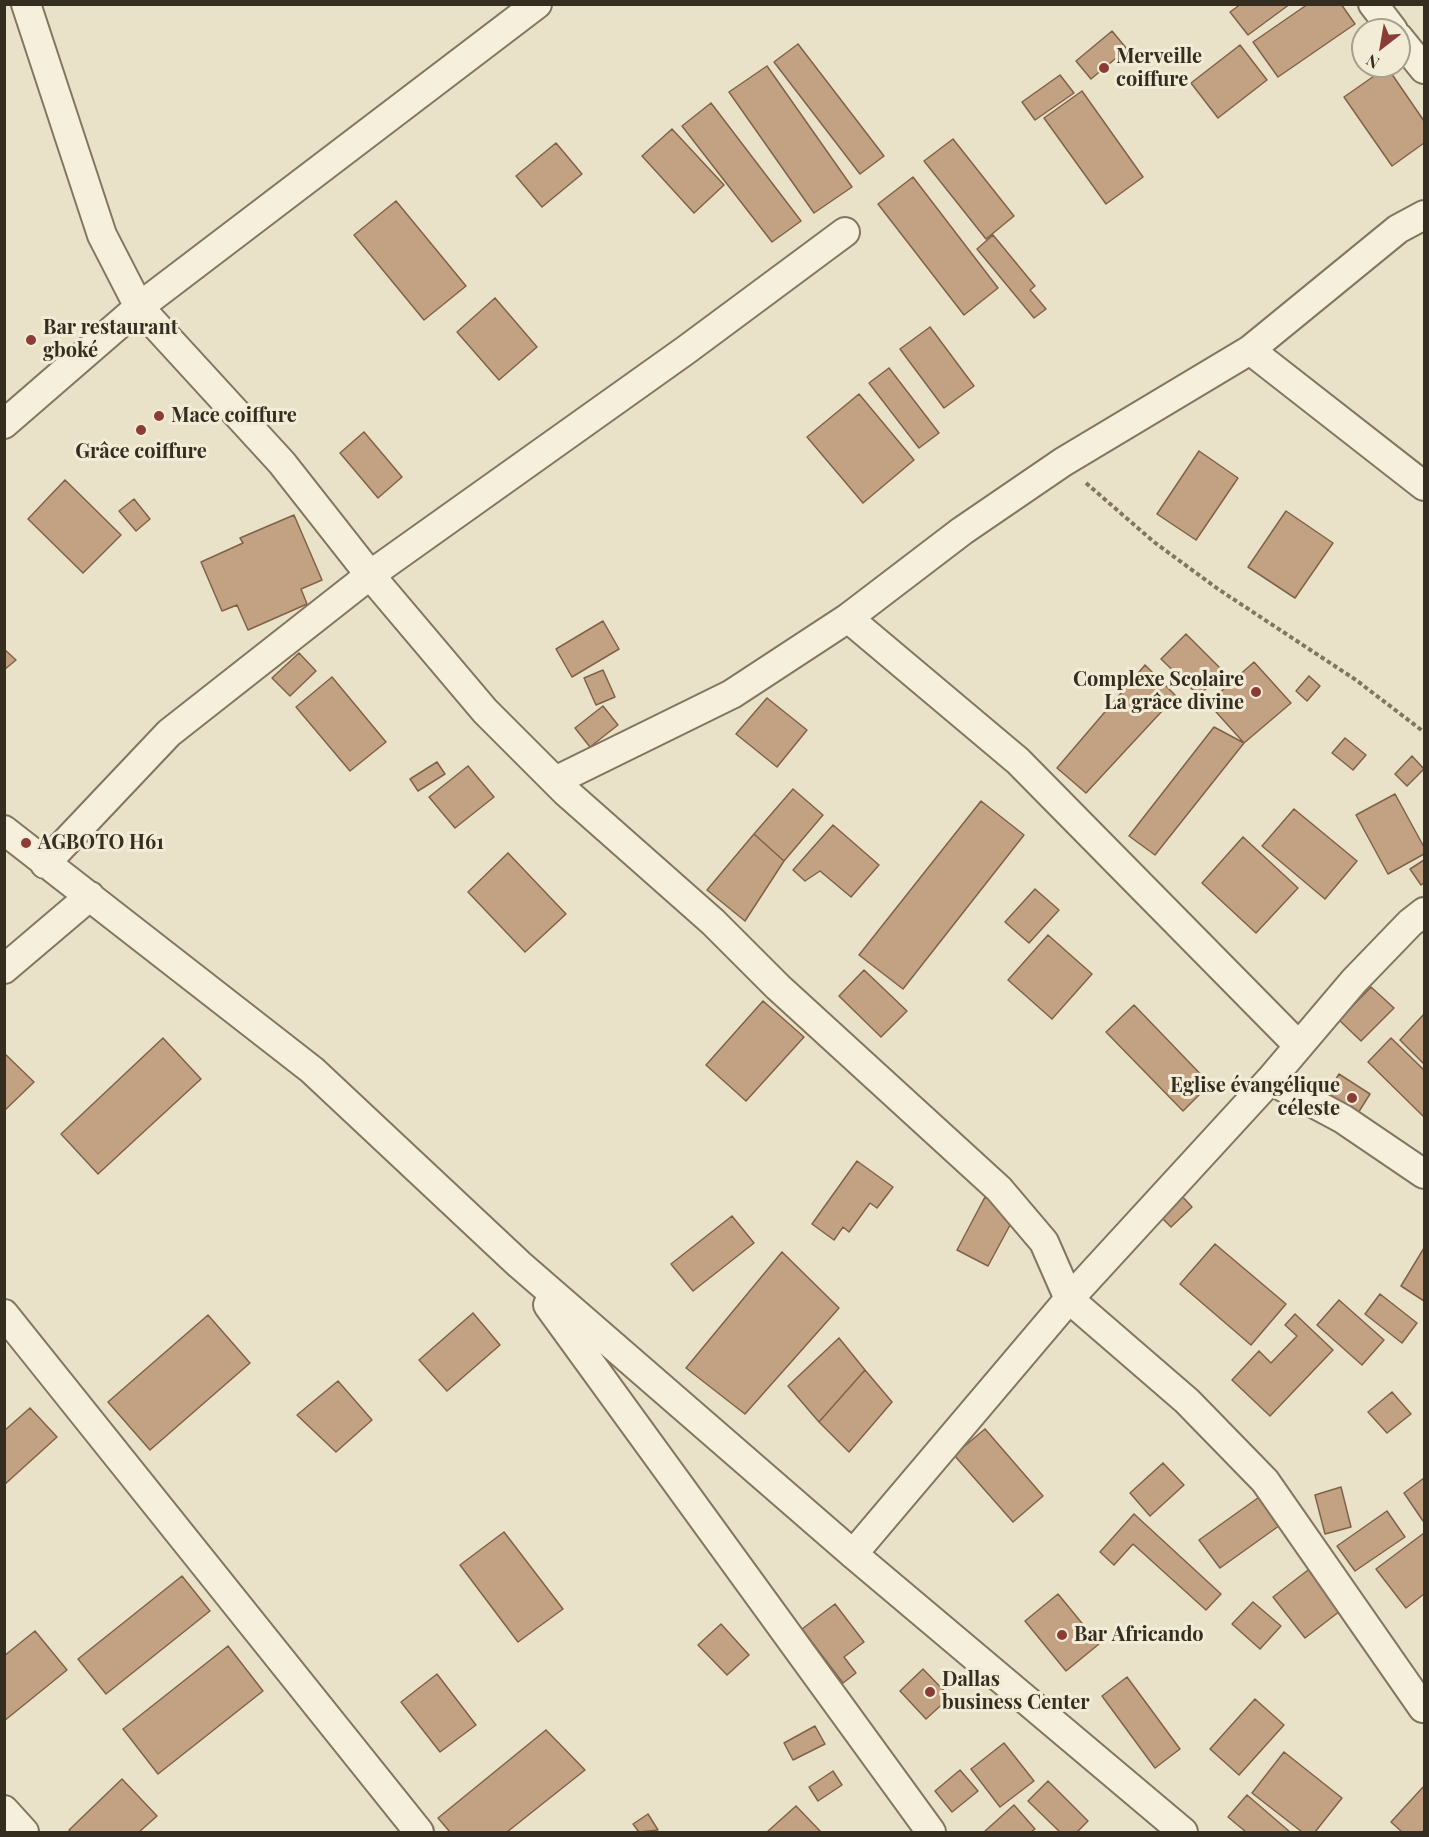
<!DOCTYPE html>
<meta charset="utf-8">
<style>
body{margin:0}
#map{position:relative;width:1429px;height:1837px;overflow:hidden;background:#e9e2c8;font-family:"Playfair Display",serif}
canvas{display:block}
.frame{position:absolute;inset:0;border:6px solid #362d21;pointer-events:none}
.north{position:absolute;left:1351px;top:18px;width:60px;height:60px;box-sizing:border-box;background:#f2ecd7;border:2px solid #a7a08e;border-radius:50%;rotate:211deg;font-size:16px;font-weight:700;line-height:24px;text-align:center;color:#362d21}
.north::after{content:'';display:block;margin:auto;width:21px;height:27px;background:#8c3c36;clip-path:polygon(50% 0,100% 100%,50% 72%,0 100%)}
</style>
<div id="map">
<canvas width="1429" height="1837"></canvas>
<div class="frame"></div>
<div class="north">N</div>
</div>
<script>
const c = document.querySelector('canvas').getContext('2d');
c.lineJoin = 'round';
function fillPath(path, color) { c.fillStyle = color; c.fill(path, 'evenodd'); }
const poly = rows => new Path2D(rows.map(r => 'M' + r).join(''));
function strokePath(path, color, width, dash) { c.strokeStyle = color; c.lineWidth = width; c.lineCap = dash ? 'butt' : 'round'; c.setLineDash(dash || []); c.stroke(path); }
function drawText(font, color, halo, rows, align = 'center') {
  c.font = font + ' "Playfair Display",serif'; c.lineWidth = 6; c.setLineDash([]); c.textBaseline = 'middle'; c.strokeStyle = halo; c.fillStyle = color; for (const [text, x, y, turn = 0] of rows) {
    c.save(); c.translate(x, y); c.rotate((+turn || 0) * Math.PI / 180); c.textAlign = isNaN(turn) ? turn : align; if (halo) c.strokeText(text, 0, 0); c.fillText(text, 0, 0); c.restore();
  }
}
const building = poly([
 [1241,4,1290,4,1248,35,1230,12,1241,4],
 [1308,4,1341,4,1355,24,1278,77,1253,42,1308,4],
 [1112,31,1127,49,1091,79,1076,61,1112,31],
 [798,44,884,156,860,174,774,62,798,44],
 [1240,45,1267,80,1218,118,1191,83,1240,45],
 [767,66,852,187,814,213,729,92,767,66],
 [1387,67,1424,121,1424,143,1392,166,1344,97,1387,67],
 [1060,75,1074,93,1035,120,1022,102,1060,75],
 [1082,91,1143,177,1106,204,1044,118,1082,91],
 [711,103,801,221,772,242,682,126,711,103],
 [672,129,724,185,694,213,642,156,672,129],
 [953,139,1014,216,986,239,924,161,953,139],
 [556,143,582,174,542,207,516,176,556,143],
 [913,177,998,288,964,315,878,204,913,177],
 [396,201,466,286,424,320,354,235,396,201],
 [993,235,1035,286,1030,290,1046,309,1034,318,977,249,993,235],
 [495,298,537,347,499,380,457,332,495,298],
 [930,327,974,386,944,408,900,349,930,327],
 [889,368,939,433,919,448,869,383,889,368],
 [859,394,914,460,863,503,807,437,859,394],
 [364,432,402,477,378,498,340,453,364,432],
 [1199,451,1238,478,1196,540,1157,514,1199,451],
 [65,480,121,535,83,573,28,519,65,480],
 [134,499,150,519,136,531,119,511,134,499],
 [1286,511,1333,543,1295,598,1248,567,1286,511],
 [294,515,322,580,301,589,307,604,248,630,237,605,222,611,201,562,243,543,240,538,294,515],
 [603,621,619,649,572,677,556,649,603,621],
 [1186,634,1223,671,1199,696,1161,659,1186,634],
 [4,649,16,660,4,670,4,649],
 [299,653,316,671,290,696,272,678,299,653],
 [1254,662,1291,703,1244,743,1208,703,1254,662],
 [1145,665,1176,696,1086,793,1057,768,1145,665],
 [603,670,615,697,596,705,584,678,603,670],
 [1309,676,1320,686,1307,701,1296,691,1309,676],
 [332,677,386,742,350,771,296,707,332,677],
 [767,698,807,730,777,767,736,734,767,698],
 [603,706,618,725,590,747,575,728,603,706],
 [1214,727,1244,743,1155,855,1129,836,1214,727],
 [1345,738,1366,755,1353,770,1332,753,1345,738],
 [1412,756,1424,769,1407,786,1395,774,1412,756],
 [437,762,445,774,418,791,410,779,437,762],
 [468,766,494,797,455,828,429,797,468,766],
 [793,789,823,815,784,861,754,834,793,789],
 [1395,794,1424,847,1424,854,1388,874,1356,815,1395,794],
 [981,801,1024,835,903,989,859,955,981,801],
 [1294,809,1357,861,1325,899,1262,846,1294,809],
 [833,825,879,865,851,897,820,871,805,881,793,870,833,825],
 [754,834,784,861,745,921,707,890,754,834],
 [1243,837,1298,888,1256,933,1202,883,1243,837],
 [508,853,566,914,525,952,468,892,508,853],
 [1424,860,1424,883,1421,885,1410,869,1424,860],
 [1035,889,1059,910,1029,943,1005,922,1035,889],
 [1048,935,1092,974,1052,1019,1008,980,1048,935],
 [864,970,907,1011,881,1037,839,996,864,970],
 [1371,987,1394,1008,1361,1041,1339,1020,1371,987],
 [763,1001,804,1037,746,1101,706,1065,763,1001],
 [1134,1005,1210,1084,1183,1111,1106,1032,1134,1005],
 [1424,1014,1424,1064,1400,1040,1424,1014],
 [163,1038,201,1079,98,1174,61,1134,163,1038],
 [1391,1038,1424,1070,1424,1117,1368,1062,1391,1038],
 [4,1053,34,1082,4,1111,4,1053],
 [1339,1074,1370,1094,1358,1113,1327,1093,1339,1074],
 [857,1161,893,1187,877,1208,870,1203,849,1232,843,1227,834,1240,812,1224,857,1161],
 [1180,1194,1192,1207,1171,1227,1159,1215,1180,1194],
 [985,1197,1016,1214,988,1266,957,1250,985,1197],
 [732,1216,754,1243,693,1291,671,1264,732,1216],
 [1215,1244,1286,1304,1251,1345,1180,1284,1215,1244],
 [1424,1248,1424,1301,1401,1286,1424,1248],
 [782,1252,839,1308,745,1414,686,1368,782,1252],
 [1380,1294,1417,1323,1402,1343,1365,1314,1380,1294],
 [1339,1300,1384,1340,1362,1365,1317,1325,1339,1300],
 [473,1313,500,1345,447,1391,419,1360,473,1313],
 [1295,1314,1333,1350,1270,1416,1232,1380,1259,1351,1271,1363,1297,1336,1285,1325,1295,1314],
 [208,1315,250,1363,150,1450,108,1402,208,1315],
 [839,1338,865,1370,819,1422,788,1386,839,1338],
 [865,1370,892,1402,849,1452,819,1422,865,1370],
 [338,1381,372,1420,336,1452,297,1415,338,1381],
 [1392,1392,1411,1414,1387,1433,1368,1412,1392,1392],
 [30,1408,57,1437,4,1485,4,1431,30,1408],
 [985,1429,1043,1496,1013,1522,954,1455,985,1429],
 [1163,1463,1184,1485,1150,1516,1130,1493,1163,1463],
 [1424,1478,1424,1520,1423,1521,1404,1493,1424,1478],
 [1341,1487,1351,1527,1325,1534,1315,1495,1341,1487],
 [1262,1495,1283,1523,1220,1568,1199,1540,1262,1495],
 [1387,1511,1405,1537,1355,1571,1337,1546,1387,1511],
 [1134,1514,1221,1594,1206,1610,1133,1544,1114,1565,1100,1552,1134,1514],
 [504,1532,563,1609,518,1642,460,1565,504,1532],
 [1424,1533,1424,1594,1406,1608,1376,1569,1424,1533],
 [1312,1567,1344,1608,1305,1638,1273,1597,1312,1567],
 [182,1576,210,1611,106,1694,78,1659,182,1576],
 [1058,1594,1099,1644,1066,1671,1025,1621,1058,1594],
 [1253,1602,1281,1626,1260,1649,1232,1624,1253,1602],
 [835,1604,864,1642,844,1657,856,1673,843,1683,802,1629,835,1604],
 [721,1624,749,1655,727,1675,698,1645,721,1624],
 [35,1631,67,1670,4,1721,4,1656,35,1631],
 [228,1646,263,1691,158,1774,123,1729,228,1646],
 [923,1669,950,1697,926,1719,900,1691,923,1669],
 [437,1674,476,1725,440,1752,401,1702,437,1674],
 [1127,1677,1180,1749,1155,1768,1102,1696,1127,1677],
 [1255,1699,1284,1725,1239,1775,1210,1749,1255,1699],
 [815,1726,825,1744,793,1760,784,1743,815,1726],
 [546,1730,585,1770,507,1832,450,1832,438,1818,546,1730],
 [1004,1743,1034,1781,1000,1807,971,1769,1004,1743],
 [1284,1752,1342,1798,1315,1832,1302,1832,1252,1793,1284,1752],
 [960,1770,978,1791,952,1812,935,1791,960,1770],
 [833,1771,842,1785,818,1801,809,1787,833,1771],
 [122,1779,157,1816,139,1832,71,1832,69,1830,122,1779],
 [1048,1781,1088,1821,1077,1832,1060,1832,1028,1801,1048,1781],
 [1424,1786,1424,1830,1422,1832,1402,1832,1391,1822,1424,1786],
 [1247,1795,1290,1832,1246,1832,1228,1817,1247,1795],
 [1014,1805,1035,1829,1031,1832,984,1832,1014,1805],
 [796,1806,821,1832,767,1832,796,1806],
 [648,1814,658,1830,639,1832,633,1824,648,1814]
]);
fillPath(building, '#c3a283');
strokePath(building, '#806248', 1.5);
const street = poly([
 [26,4,102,235,139,307,282,463,370,575,485,711,566,792,713,922,778,987,999,1189,1044,1242,1069,1299,1187,1401,1265,1481,1423,1708],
 [1373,4,1393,30],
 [1399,38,1424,69],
 [1250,350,1424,486],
 [4,424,139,307,537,4],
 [848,618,1018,761,1298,1045],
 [555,781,732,694,848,618,962,531,1063,462,1250,350,1398,229,1424,215],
 [4,830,312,1070,519,1264,853,1554,1183,1832],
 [45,864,169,733,370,575,686,350,845,232],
 [4,969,90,896],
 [1270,1080,1343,1119,1424,1174],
 [548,1305,931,1832],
 [4,1314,419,1832],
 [853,1554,1069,1299,1270,1080,1354,981,1410,923,1424,912],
 [4,1810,24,1832]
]);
strokePath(street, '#84755f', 32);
strokePath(poly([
 [1086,483,1154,542,1218,589,1356,680,1424,732]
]), '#84755f', 4, [4.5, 3]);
strokePath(street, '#f5efdb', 28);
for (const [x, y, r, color] of [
 [1104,68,6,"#8c3c36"],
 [31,340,6,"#8c3c36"],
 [159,416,6,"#8c3c36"],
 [141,430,6,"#8c3c36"],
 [1256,692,6,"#8c3c36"],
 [26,843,6,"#8c3c36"],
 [1352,1098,6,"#8c3c36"],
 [1062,1635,6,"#8c3c36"],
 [930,1692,6,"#8c3c36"]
]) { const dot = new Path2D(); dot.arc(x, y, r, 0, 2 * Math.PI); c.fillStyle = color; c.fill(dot); strokePath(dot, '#f2ecd7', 2); }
drawText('bold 20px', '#362d21', '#f2ecd7', [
 ["Merveille",1116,57],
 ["coiffure",1116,80],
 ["Bar restaurant",43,328],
 ["gboké",43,351],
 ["Mace coiffure",171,416],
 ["Grâce coiffure",141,452,"center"],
 ["Complexe Scolaire",1244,680,"right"],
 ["La grâce divine",1244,703,"right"],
 ["AGBOTO H61",38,843],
 ["Eglise évangélique",1340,1086,"right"],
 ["céleste",1340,1109,"right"],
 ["Bar Africando",1074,1635],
 ["Dallas",942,1680],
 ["business Center",942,1703]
], 'left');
</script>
